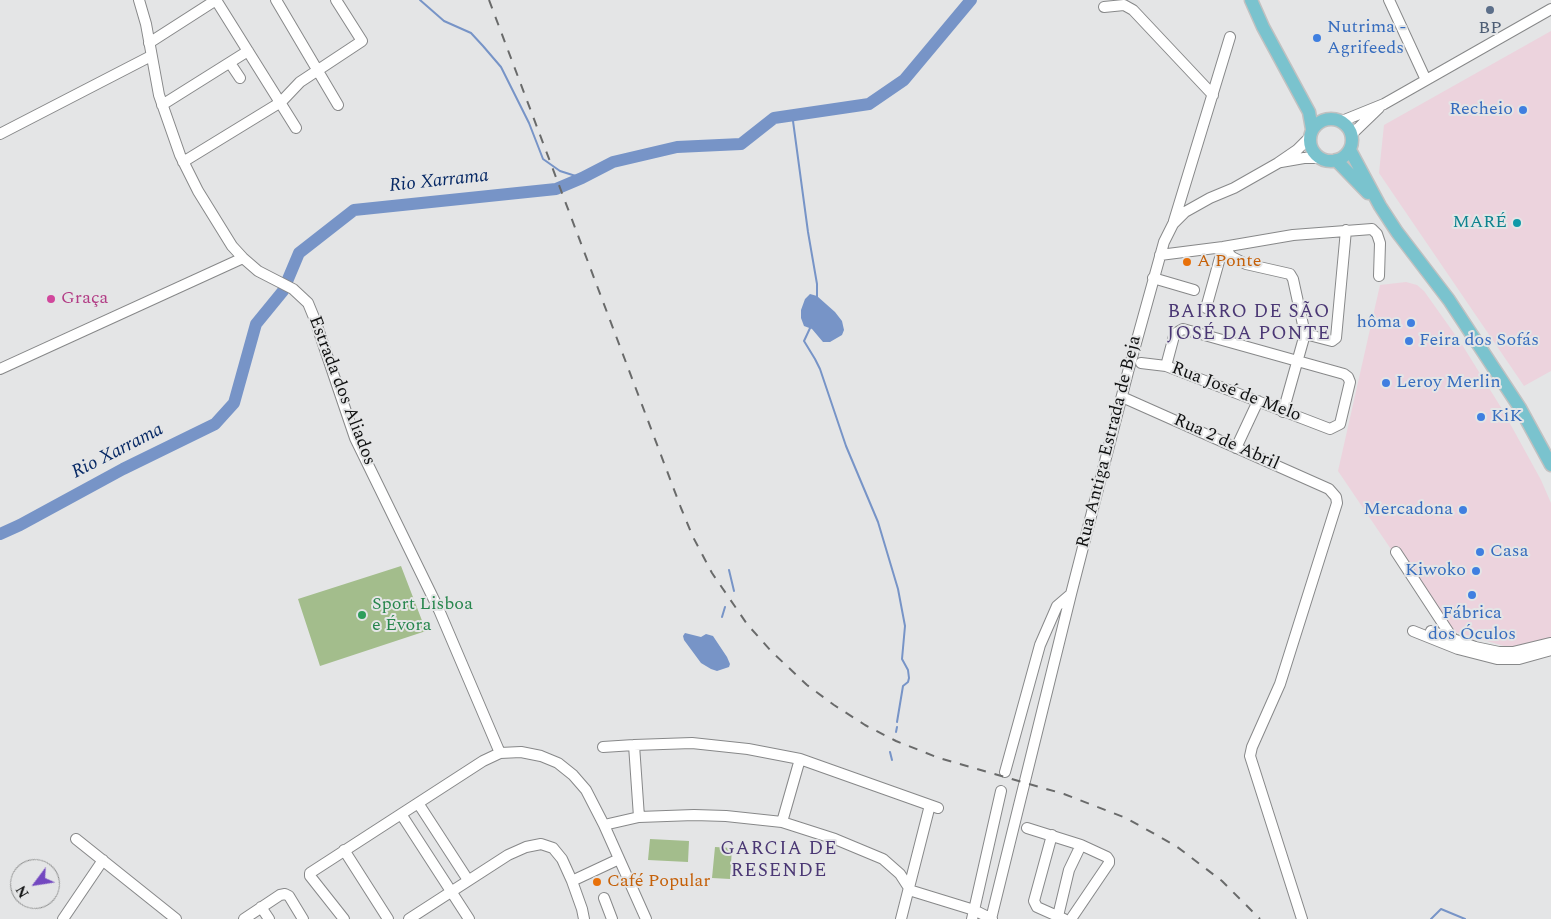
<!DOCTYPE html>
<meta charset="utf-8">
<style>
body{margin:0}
#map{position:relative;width:1551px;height:919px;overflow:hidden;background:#e4e5e6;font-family:Spectral,serif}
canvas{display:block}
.north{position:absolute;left:10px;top:859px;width:50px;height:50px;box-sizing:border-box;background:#e4e5e6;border:1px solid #8f9090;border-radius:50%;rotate:239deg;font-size:14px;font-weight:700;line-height:20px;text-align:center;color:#0f1010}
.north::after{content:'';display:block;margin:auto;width:18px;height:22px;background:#7348c0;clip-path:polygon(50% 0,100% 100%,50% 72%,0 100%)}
</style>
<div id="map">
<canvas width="1551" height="919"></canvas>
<div class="north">N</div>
</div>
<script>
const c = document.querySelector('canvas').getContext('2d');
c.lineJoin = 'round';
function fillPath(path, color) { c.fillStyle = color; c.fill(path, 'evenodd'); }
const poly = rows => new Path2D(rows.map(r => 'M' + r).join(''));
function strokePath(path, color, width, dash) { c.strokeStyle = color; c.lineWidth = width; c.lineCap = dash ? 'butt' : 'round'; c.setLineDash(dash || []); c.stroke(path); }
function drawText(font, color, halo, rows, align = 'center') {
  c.font = font + ' Spectral,serif'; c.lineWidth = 4; c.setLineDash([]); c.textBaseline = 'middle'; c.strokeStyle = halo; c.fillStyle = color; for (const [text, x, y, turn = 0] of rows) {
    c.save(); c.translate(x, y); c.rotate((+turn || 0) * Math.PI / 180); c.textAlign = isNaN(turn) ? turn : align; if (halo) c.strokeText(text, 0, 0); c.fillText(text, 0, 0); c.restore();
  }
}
fillPath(poly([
 [1551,31,1551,371,1524,386,1379,173,1384,125],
 [1406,282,1417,285,1424,291,1461,343,1502,409,1541,480,1551,503,1551,638,1511,648,1445,629,1338,471,1380,285]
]), '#ecd3dd');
fillPath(poly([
 [401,566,426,631,320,666,298,599],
 [650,839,689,841,688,862,648,860],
 [715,847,732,848,730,879,712,878]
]), '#a3bd8c');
fillPath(poly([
 [810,294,817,296,835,312,842,321,844,330,842,335,830,342,823,342,812,329,804,326,801,318,801,310,805,299],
 [685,633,701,637,706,634,713,636,727,657,730,664,729,667,717,671,711,669,701,663,684,640,683,636]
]), '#7794c7');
strokePath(poly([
 [420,0,444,21,471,33,483,46,501,67,529,123,543,159,560,171,582,178],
 [798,115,793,121,808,232,817,284,817,297],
 [811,326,804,341,815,359,820,369,846,446,878,522,898,589,905,626,902,659,908,670,909,678,908,682,903,686,897,722],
 [729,570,734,591],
 [722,617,725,607],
 [896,732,897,727],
 [890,752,892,760],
 [1431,919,1441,909,1465,919]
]), '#7794c7', 2);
strokePath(poly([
 [0,534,20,525,123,469,215,424,234,403,256,324,283,291,299,253,354,210,556,189,582,178,613,162,677,147,741,144,774,118,869,104,904,80,971,0]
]), '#7794c7', 12);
const minor = poly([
 [139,0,146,24,159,95,180,155,198,191,232,246,243,258,258,271,293,289,308,303,315,320,355,438,439,610,500,753],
 [216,0,296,128],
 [276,0,338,105],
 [1389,0,1426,80],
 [1104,7,1124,5,1133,10,1213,95],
 [149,43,216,0],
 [230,63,240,78],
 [162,105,248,51],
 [1342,121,1384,104,1551,9],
 [0,134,151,56],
 [1352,134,1379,108],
 [183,162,281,102,300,82,362,41,336,0],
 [1281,162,1304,158,1320,158],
 [1174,221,1230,37],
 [1223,247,1232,257,1246,264,1290,274,1293,279,1305,334,1283,412],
 [1160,255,1223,247,1293,235,1372,229,1377,234,1380,243,1379,276],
 [1153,278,1194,290],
 [1206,308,1223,247],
 [1305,334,1332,341,1336,338,1346,230],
 [1141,363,1166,366,1330,429,1340,424,1350,382,1348,377,1344,374,1183,329,1176,333,1174,336,1166,366],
 [0,369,243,258],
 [1122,397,1329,489,1336,497,1337,503,1280,684,1252,747,1250,756,1302,919],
 [1236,448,1258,401],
 [1396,552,1453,639],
 [1413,631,1458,649,1497,659,1519,659,1551,650],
 [1431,631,1475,647,1499,652,1513,652,1550,643],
 [603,747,634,745],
 [1005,772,1040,645,1057,606,1071,594],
 [418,803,468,880],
 [401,814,469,919],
 [639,817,634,745,692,743,748,749,800,759,938,808],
 [782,822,800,759],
 [604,825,639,817,694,815,726,816,782,822,835,839,883,859,900,874,909,888],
 [1027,828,1081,845,1107,857,1109,860,1109,863,1071,919],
 [1052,835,1034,901,1037,907,1064,919],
 [76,839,176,919],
 [344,850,388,919],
 [572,881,619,859],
 [909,890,974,910,992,919],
 [604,898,612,919],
 [261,907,269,919],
 [1058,916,1069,870,1081,845],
 [63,919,103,860],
 [244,919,280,895,285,894,289,896,303,919],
 [344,919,310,876,310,873,483,761,500,753,521,752,541,756,558,763,573,775,586,790,604,825,646,919],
 [409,919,508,855,526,847,541,844,553,848,562,859,572,881,582,909,584,919],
 [901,919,930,805],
 [972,919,1001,791],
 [991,919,1071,594,1128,372,1164,242,1173,224,1185,212,1210,198,1234,188,1278,163,1297,150,1310,137]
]);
const major = poly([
 [1251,0,1263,27,1309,112,1312,129],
 '1310 140a21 21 0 1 1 42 0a21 21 0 1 1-42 0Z',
 [1350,150,1380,206,1397,232,1449,300,1520,408,1551,465],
 [1336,160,1368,193]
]);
strokePath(minor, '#878889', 12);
strokePath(major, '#c1c1c1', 15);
strokePath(minor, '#fff', 10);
strokePath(major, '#7ac3ce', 12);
strokePath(poly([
 [489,0,681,508,693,537,712,573,747,624,771,651,807,685,834,705,865,725,896,741,939,758,1064,794,1126,818,1176,846,1222,881,1260,919]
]), '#696a6a', 2, [9, 9]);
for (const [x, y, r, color] of [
 [1490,10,5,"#5c6f8a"],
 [1317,38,5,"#3f7fe0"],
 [1523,110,5,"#3f7fe0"],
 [1517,223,5,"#0f9aa8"],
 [1187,262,5,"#e8710a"],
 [51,299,5,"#d1479c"],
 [1411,323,5,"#3f7fe0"],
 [1409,341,5,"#3f7fe0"],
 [1386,383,5,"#3f7fe0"],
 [1481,417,5,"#3f7fe0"],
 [1463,510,5,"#3f7fe0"],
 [1480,552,5,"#3f7fe0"],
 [1476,571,5,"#3f7fe0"],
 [1472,595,5,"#3f7fe0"],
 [362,615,5,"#2e9e5b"],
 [597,882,5,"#e8710a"]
]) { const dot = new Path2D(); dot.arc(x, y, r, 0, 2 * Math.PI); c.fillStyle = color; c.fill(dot); strokePath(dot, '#e4e5e6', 2); }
drawText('18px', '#366cbe', '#e4e5e6', [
 ["Nutrima -",1327,28],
 ["Agrifeeds",1327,49],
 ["Recheio",1513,110,"right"],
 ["hôma",1401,323,"right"],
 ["Feira dos Sofás",1419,341],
 ["Leroy Merlin",1396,383],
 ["KiK",1491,417],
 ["Mercadona",1453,510,"right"],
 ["Casa",1490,552],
 ["Kiwoko",1466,571,"right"],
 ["Fábrica",1472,614,"center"],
 ["dos Óculos",1472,635,"center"]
], 'left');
drawText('18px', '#4e5e75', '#e4e5e6', [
 ["BP",1490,29]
]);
drawText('18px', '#0d838f', '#e4e5e6', [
 ["MARÉ",1507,223]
], 'right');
drawText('18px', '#c56008', '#e4e5e6', [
 ["A Ponte",1197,262],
 ["Café Popular",607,882]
], 'left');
drawText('18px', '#b23c85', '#e4e5e6', [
 ["Graça",61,299]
], 'left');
drawText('18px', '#0f1010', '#e4e5e6', [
 ["Estrada dos Aliados",341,391,69],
 ["Rua José de Melo",1236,393,21],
 ["Rua Antiga Estrada de Beja",1110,442,-76],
 ["Rua 2 de Abril",1226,443,24]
]);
drawText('18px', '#27864d', '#e4e5e6', [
 ["Sport Lisboa",372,605],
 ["e Évora",372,626]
], 'left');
drawText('italic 19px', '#072965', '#e4e5e6', [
 ["Rio Xarrama",439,182,-6],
 ["Rio Xarrama",118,452,-27]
]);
c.letterSpacing = '1px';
drawText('19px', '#4a3774', '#e4e5e6', [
 ["BAIRRO DE SÃO",1249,313],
 ["JOSÉ DA PONTE",1249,335],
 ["GARCIA DE",779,850],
 ["RESENDE",779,872]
]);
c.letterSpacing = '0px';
</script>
